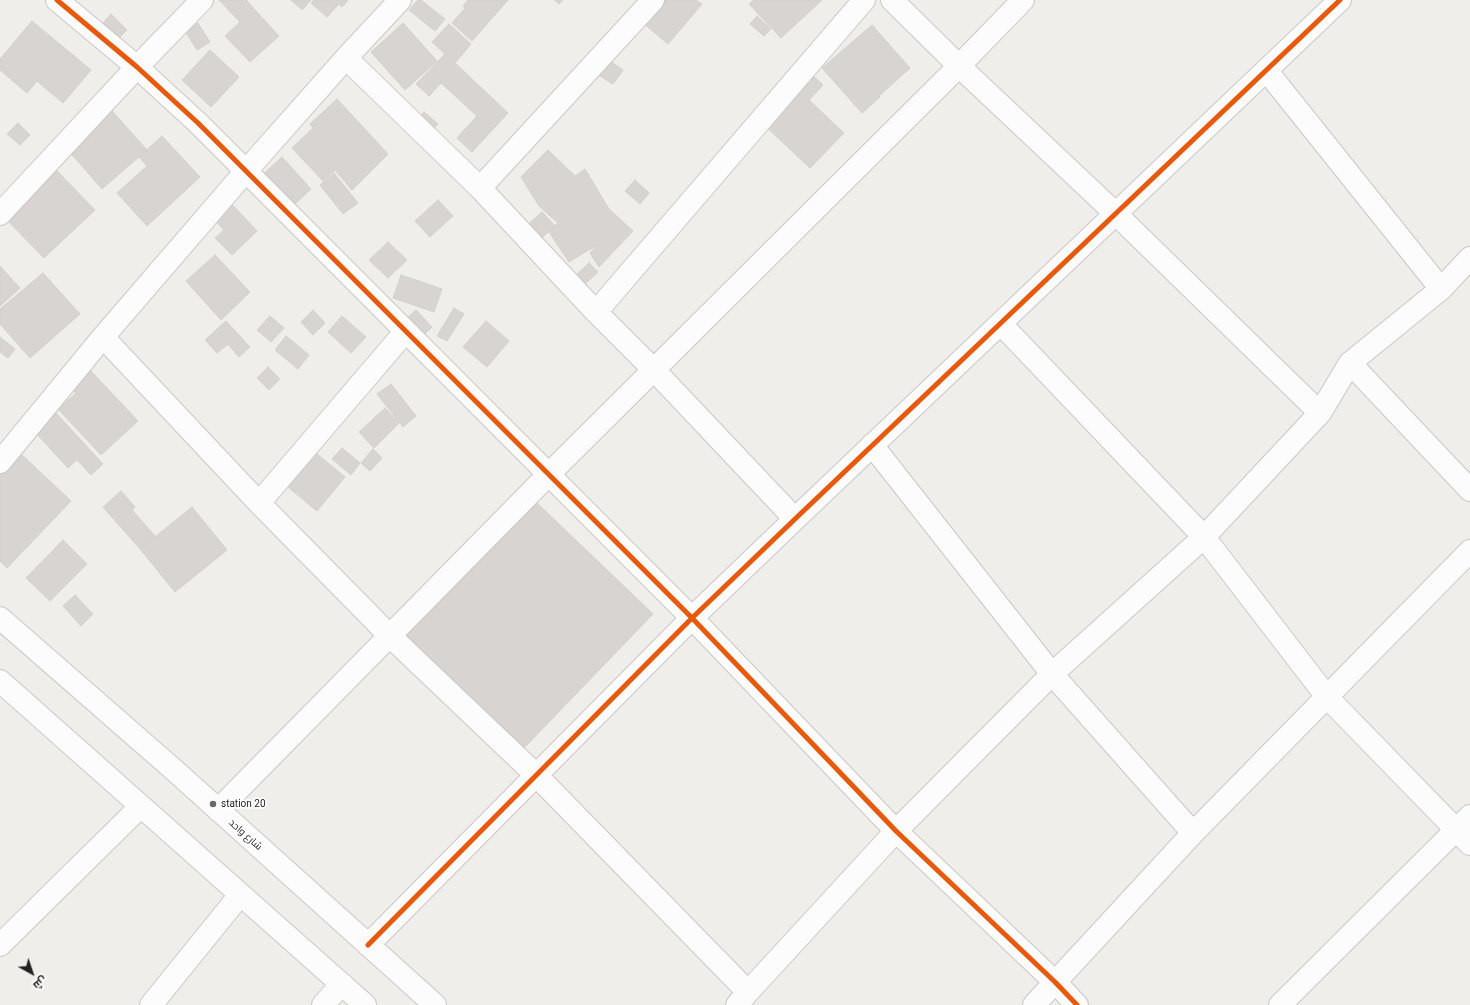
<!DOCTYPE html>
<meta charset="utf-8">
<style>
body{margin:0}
#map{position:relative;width:1470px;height:1005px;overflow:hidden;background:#f0eeeb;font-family:Roboto,Cairo,sans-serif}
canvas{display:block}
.north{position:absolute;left:12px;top:953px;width:40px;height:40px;-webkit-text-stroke:3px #fff;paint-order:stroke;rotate:140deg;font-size:11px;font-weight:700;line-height:16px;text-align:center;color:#222}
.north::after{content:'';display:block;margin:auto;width:14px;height:18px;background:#222;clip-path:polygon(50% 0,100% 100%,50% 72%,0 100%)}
</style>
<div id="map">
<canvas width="1470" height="1005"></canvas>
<div class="north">ش</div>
</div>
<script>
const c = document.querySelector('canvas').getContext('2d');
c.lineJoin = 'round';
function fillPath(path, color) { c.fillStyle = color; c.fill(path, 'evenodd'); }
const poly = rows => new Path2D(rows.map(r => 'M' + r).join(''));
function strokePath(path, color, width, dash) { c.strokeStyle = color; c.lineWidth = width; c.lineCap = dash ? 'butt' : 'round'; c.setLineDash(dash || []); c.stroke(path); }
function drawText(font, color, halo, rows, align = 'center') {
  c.font = font + ' Roboto,Cairo,sans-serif'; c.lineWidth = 3.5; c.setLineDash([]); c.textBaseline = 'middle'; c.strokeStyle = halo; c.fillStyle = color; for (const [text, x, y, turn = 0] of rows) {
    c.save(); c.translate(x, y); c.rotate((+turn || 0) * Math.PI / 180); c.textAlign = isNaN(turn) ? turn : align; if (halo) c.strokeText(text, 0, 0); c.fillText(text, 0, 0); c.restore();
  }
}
const building = poly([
 [219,0,246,0,279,36,250,62,225,36,240,22,219,0],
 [291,0,311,0,302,10,291,0],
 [314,0,332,0,338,5,327,17,311,3,314,0],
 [334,0,348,0,342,7,334,0],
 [418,0,421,0,445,19,435,31,409,10,418,0],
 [468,0,508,0,472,41,452,23,465,8,463,6,468,0],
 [555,0,563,0,559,4,555,0],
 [662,0,696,0,702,4,668,44,643,23,662,0],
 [754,0,822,0,781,38,749,4,754,0],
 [111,14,127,30,116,41,100,26,111,14],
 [757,16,771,29,764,36,750,24,757,16],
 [32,21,91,70,63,103,37,81,27,93,0,70,0,59,32,21],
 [198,23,210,42,197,50,185,31,198,23],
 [403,23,437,61,405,90,371,52,403,23],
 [449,24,471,44,455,63,508,113,472,152,457,138,477,116,441,83,429,96,416,84,445,54,432,42,449,24],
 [872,25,910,68,879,96,880,97,862,113,822,68,872,25],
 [210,50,239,77,211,107,182,80,210,50],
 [605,57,623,70,613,84,595,73,605,57],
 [810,73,823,85,809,100,844,133,810,168,762,123,810,73],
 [337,99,388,154,352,190,335,170,323,181,292,148,313,128,310,124,337,99],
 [112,111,147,150,102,189,68,150,112,111],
 [424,112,438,124,428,135,415,123,424,112],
 [18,123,30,135,20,145,7,134,18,123],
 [162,136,200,177,147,226,117,193,147,166,139,157,162,136],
 [548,150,575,176,585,169,609,209,633,231,599,267,590,253,597,245,569,262,549,232,558,223,539,206,521,177,548,150],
 [282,157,311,189,294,205,278,187,274,191,261,176,282,157],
 [57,171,95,210,44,258,6,219,57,171],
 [334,173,358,203,343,214,320,185,334,173],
 [635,180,649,193,640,204,625,191,635,180],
 [226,198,257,231,232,255,215,238,224,230,209,214,226,198],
 [438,200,453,216,430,237,415,221,438,200],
 [542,212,555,226,536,243,524,228,542,212],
 [388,242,407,260,388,278,369,260,388,242],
 [215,255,250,292,221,320,186,281,215,255],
 [589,263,598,272,584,285,575,276,589,263],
 [0,266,20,288,0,306,0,266],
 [43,273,80,314,30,358,0,324,0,309,43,273],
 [401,275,442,289,434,312,393,298,401,275],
 [454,308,464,314,447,341,437,336,454,308],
 [313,310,325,323,313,335,301,322,313,310],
 [416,310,432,327,417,342,400,325,416,310],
 [270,316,284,328,271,342,257,330,270,316],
 [342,316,366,337,351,353,328,332,342,316],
 [226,321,250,347,239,357,228,344,217,353,205,340,226,321],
 [486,321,509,341,487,367,463,347,486,321],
 [286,336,309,355,298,369,275,350,286,336],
 [0,337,15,349,8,358,0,352,0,337],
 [268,367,280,379,269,390,257,378,268,367],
 [90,370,138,421,101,455,58,409,76,393,71,387,90,370],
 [391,384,416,416,403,427,377,394,391,384],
 [385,408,399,423,374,448,359,432,385,408],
 [56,413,103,464,91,475,77,460,68,468,35,432,56,413],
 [342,448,360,463,351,475,332,459,342,448],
 [311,449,345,477,317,511,283,483,311,449],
 [373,449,382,458,370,471,361,463,373,449],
 [19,452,71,501,7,568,0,561,0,473,19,452],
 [121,491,135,507,132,510,155,536,140,549,103,507,121,491],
 [535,501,653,614,524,748,406,635,535,501],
 [192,507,227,550,175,592,140,549,192,507],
 [63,540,87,564,50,601,26,578,63,540],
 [75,595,93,614,81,626,63,606,75,595]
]);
fillPath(building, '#d7d4d2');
strokePath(building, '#d3d0cc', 1);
const minor = poly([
 [57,0,137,67,198,123,692,618,896,831,1055,982,1077,1005],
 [892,0,959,66,1115,213,1320,413],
 [346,58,480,188,596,312,654,370,795,519],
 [1266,70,1441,289],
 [480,188,653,0],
 [0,214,137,67,202,0],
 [596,312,864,0],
 [1001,324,1204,537,1327,697,1470,844],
 [103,337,259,503,390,636,536,775,748,992],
 [1350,363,1470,490],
 [872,445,1052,674,1193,833],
 [0,462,103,337,246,171,346,58,400,0],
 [259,503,405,332],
 [0,618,173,769,435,1005],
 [0,681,365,1005],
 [218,810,549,474,959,66,1023,0],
 [0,945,140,807],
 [368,945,692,618,795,519,1340,0],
 [151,1005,240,895],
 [323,1005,342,984],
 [737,1005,748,992,896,831,1052,674,1204,537,1320,413,1350,363,1441,289,1470,258],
 [1034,1005,1193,833,1470,551],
 [1280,1005,1470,816]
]);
strokePath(minor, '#c9c8c7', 24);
strokePath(minor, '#fdfcfc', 22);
strokePath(poly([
 [57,0,137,67,198,123,692,618,896,831,1055,982,1077,1005],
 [368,945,692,618,795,519,1340,0]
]), '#e8590c', 5);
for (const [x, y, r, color] of [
 [213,804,4,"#6a6968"]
]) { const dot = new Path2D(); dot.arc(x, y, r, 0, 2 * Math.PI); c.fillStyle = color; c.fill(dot); strokePath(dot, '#fff', 1.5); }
drawText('10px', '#222', '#fff', [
 ["station 20",221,804]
], 'left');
drawText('10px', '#222', '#fff', [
 ["شارع واحد",245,835,42]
]);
</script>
